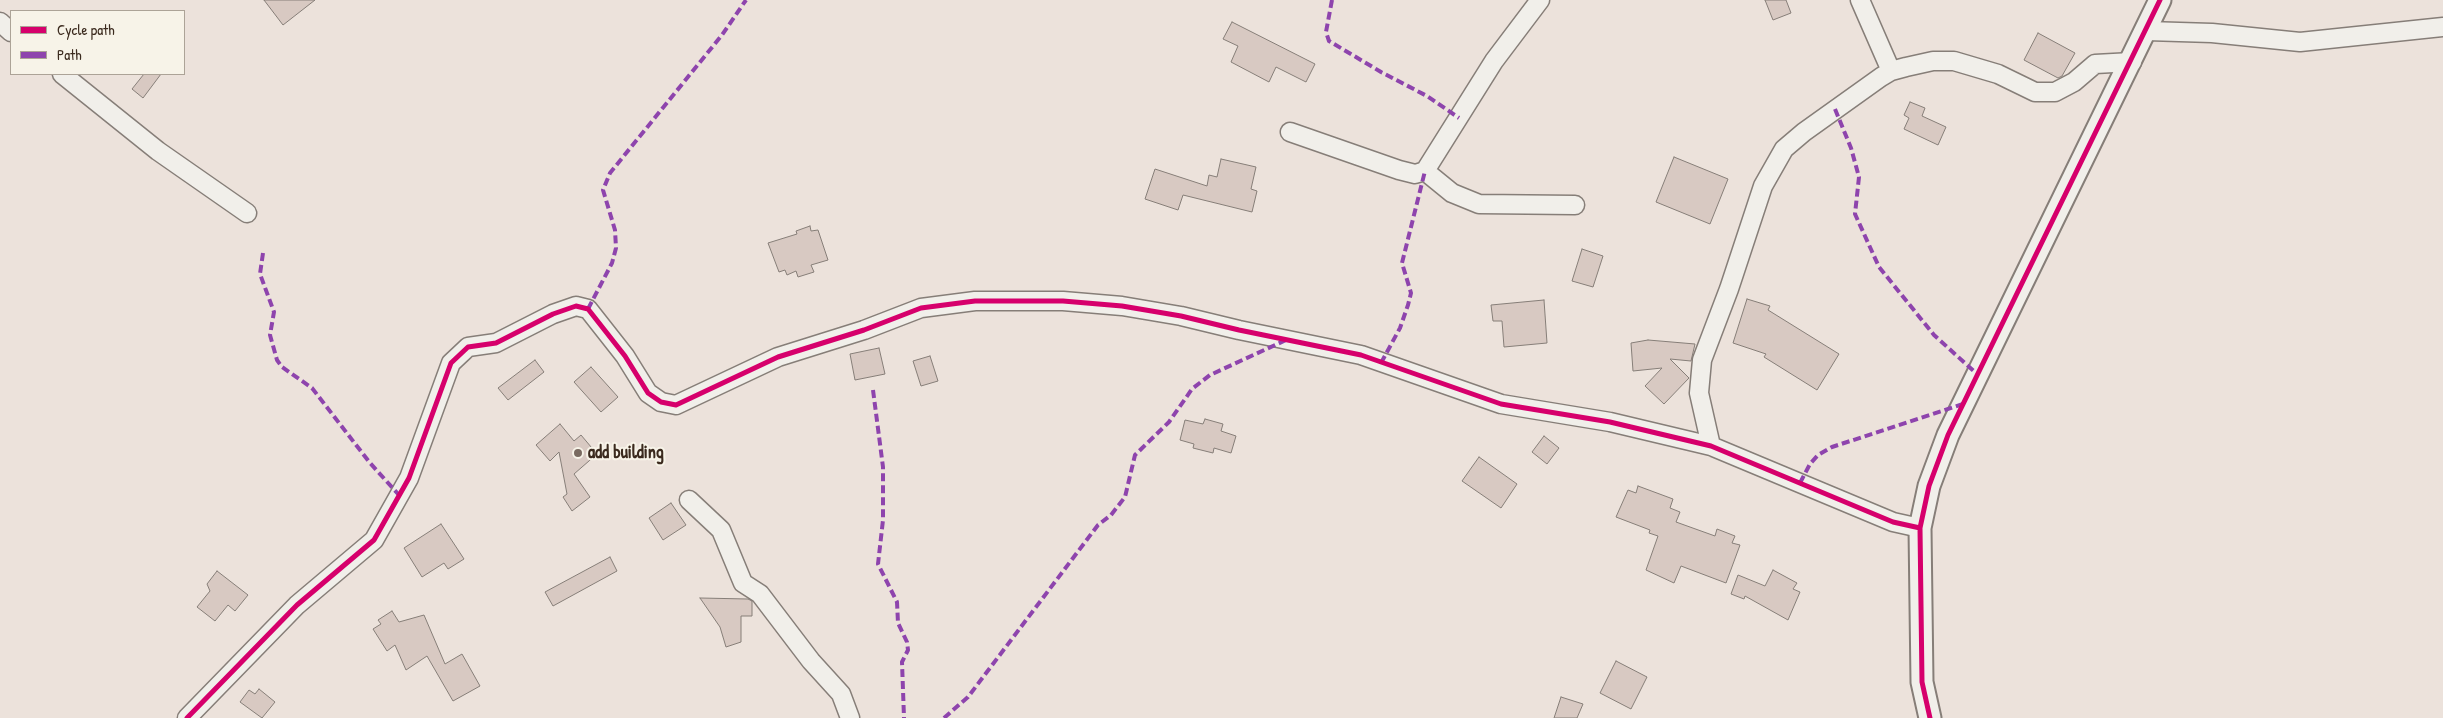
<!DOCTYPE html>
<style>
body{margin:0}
#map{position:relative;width:2443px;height:718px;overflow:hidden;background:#ece2db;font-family:"Patrick Hand",sans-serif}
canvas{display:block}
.legend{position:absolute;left:10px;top:10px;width:175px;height:65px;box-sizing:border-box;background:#f7f3e8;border:1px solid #aca397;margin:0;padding:6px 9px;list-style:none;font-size:15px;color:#3b2a1e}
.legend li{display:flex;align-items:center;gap:10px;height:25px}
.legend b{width:25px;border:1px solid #aca397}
</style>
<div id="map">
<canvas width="2443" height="718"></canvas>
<ul class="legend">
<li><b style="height:6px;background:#d6006c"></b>Cycle path</li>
<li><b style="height:6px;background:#8e44ad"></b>Path</li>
</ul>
</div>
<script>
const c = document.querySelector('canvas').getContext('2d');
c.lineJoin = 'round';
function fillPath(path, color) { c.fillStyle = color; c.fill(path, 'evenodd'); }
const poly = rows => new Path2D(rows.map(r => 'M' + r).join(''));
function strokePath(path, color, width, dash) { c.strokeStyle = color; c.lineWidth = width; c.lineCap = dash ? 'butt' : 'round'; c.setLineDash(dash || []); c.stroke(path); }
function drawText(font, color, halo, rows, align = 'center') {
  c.font = font + ' "Patrick Hand",sans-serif'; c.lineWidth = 4; c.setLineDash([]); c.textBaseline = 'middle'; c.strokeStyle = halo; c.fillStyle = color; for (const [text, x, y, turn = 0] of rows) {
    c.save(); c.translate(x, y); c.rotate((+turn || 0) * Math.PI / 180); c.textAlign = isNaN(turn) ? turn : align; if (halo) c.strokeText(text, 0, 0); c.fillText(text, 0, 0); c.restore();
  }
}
const building = poly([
 [264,0,315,0,283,25,264,0],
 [1765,0,1786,0,1791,13,1773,20,1765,0],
 [1232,22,1315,64,1306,82,1276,67,1269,82,1231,62,1238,46,1223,39,1232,22],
 [2038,33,2075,53,2062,76,2058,78,2024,60,2038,33],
 [144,74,161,74,143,98,132,89,144,74],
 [1910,102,1925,108,1922,116,1946,127,1938,145,1904,129,1909,118,1904,115,1910,102],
 [1674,157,1728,179,1710,224,1656,202,1674,157],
 [1221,159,1256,167,1251,189,1257,191,1252,212,1183,195,1178,210,1145,199,1155,169,1207,186,1209,175,1217,177,1221,159],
 [810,226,811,231,818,230,828,260,811,265,814,272,798,277,796,271,787,275,785,270,779,272,768,243,797,234,796,231,810,226],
 [1582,249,1603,256,1593,287,1572,281,1582,249],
 [1747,299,1770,306,1768,310,1839,354,1817,390,1764,357,1766,354,1733,343,1747,299],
 [1544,300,1547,343,1504,347,1502,321,1493,321,1491,305,1544,300],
 [1648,340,1695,344,1691,361,1670,359,1689,378,1664,404,1645,386,1662,368,1633,371,1631,343,1648,340],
 [879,348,885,374,855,380,850,354,879,348],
 [930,356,938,381,921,386,913,361,930,356],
 [535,360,544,372,508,400,498,388,535,360],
 [591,367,618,397,601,412,574,382,591,367],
 [1205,419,1223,424,1221,431,1236,436,1231,453,1214,448,1213,453,1193,448,1194,444,1180,440,1185,420,1203,424,1205,419],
 [560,424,574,441,581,435,597,454,574,474,590,497,572,511,563,497,567,494,559,452,550,461,536,445,560,424],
 [1544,436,1559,448,1547,464,1532,452,1544,436],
 [1479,457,1517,484,1501,508,1462,481,1479,457],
 [1638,486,1673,499,1670,508,1680,512,1676,522,1715,536,1717,529,1735,536,1732,543,1740,545,1726,583,1681,566,1674,583,1646,570,1658,536,1649,533,1650,530,1616,517,1628,490,1636,493,1638,486],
 [671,503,686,525,663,540,649,518,671,503],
 [441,524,464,559,448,569,444,563,422,577,404,548,441,524],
 [610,557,617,571,553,606,545,592,610,557],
 [1773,570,1797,583,1793,589,1800,592,1788,620,1745,596,1744,599,1731,594,1738,575,1765,586,1773,570],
 [217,571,248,595,235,611,228,605,215,621,197,607,210,591,207,584,217,571],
 [700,598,748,599,752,601,752,616,741,616,741,642,726,647,720,627,700,598],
 [392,611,399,622,424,615,445,664,462,654,480,686,453,701,427,656,406,670,395,645,387,651,373,629,381,624,378,620,392,611],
 [1616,661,1647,677,1631,709,1600,693,1616,661],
 [259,689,275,702,262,718,240,702,249,690,255,694,259,689],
 [1561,697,1583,704,1577,718,1554,718,1561,697]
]);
fillPath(building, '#d8c9c2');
strokePath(building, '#867e78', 1);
const minor = poly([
 [1860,0,1891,71],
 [0,22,11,32],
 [2147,31,2212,33,2300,42,2443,27],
 [62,74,158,151,247,213],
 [1290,132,1399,170,1415,174,1425,171,1494,61,1540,0],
 [1425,171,1452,193,1479,204,1575,205],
 [1711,446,1699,393,1702,360,1729,289,1763,186,1784,149,1804,132,1881,77,1891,71,1906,67,1933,61,1954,61,1998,74,2035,92,2055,92,2074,82,2095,64,2132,62],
 [689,500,721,530,743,583,760,594,811,661,841,694,850,718],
 [187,718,297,605,374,540,409,478,451,363,468,347,496,343,553,314,576,306,588,309,625,356,648,393,661,402,676,405,778,357,864,330,921,308,975,301,1063,301,1122,306,1181,316,1239,330,1361,355,1501,404,1610,422,1711,446,1893,522,1920,528]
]);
const tertiary = poly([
 [1930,718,1922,682,1920,528,1929,486,1948,435,2160,0]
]);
strokePath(minor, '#867e78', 21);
strokePath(tertiary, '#867e78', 25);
strokePath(minor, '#f1efea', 18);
strokePath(tertiary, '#f1efea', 21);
strokePath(poly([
 [1332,0,1326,32,1329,41,1381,72,1427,96,1459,118],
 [1835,109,1851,148,1859,177,1855,214,1879,267,1934,335,1977,374],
 [263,253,260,274,274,312,270,335,277,360,282,367,312,388,370,463,399,495],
 [588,309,612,263,616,248,615,230,603,190,610,173,722,35,746,0],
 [1381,363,1400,328,1408,305,1411,293,1402,263,1425,171],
 [873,390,883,467,883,520,878,564,897,602,898,623,907,642,908,650,902,662,904,718],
 [1800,483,1810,464,1818,455,1832,447,1963,404],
 [944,718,968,697,1098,525,1111,515,1125,497,1135,455,1169,422,1192,389,1210,375,1286,340]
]), '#8e44ad', 4, [8, 4]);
strokePath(poly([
 [187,718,297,605,374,540,409,478,451,363,468,347,496,343,553,314,576,306,588,309,625,356,648,393,661,402,676,405,778,357,864,330,921,308,975,301,1063,301,1122,306,1181,316,1239,330,1361,355,1501,404,1610,422,1711,446,1893,522,1920,528],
 [1930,718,1922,682,1920,528,1929,486,1948,435,2160,0]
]), '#d6006c', 5);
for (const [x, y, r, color] of [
 [578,453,5,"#796a60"]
]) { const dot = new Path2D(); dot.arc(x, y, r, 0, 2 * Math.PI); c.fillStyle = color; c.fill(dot); strokePath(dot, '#f7f3e8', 2); }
drawText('bold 18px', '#3b2a1e', '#f7f3e8', [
 ["add building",588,453]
], 'left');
</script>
